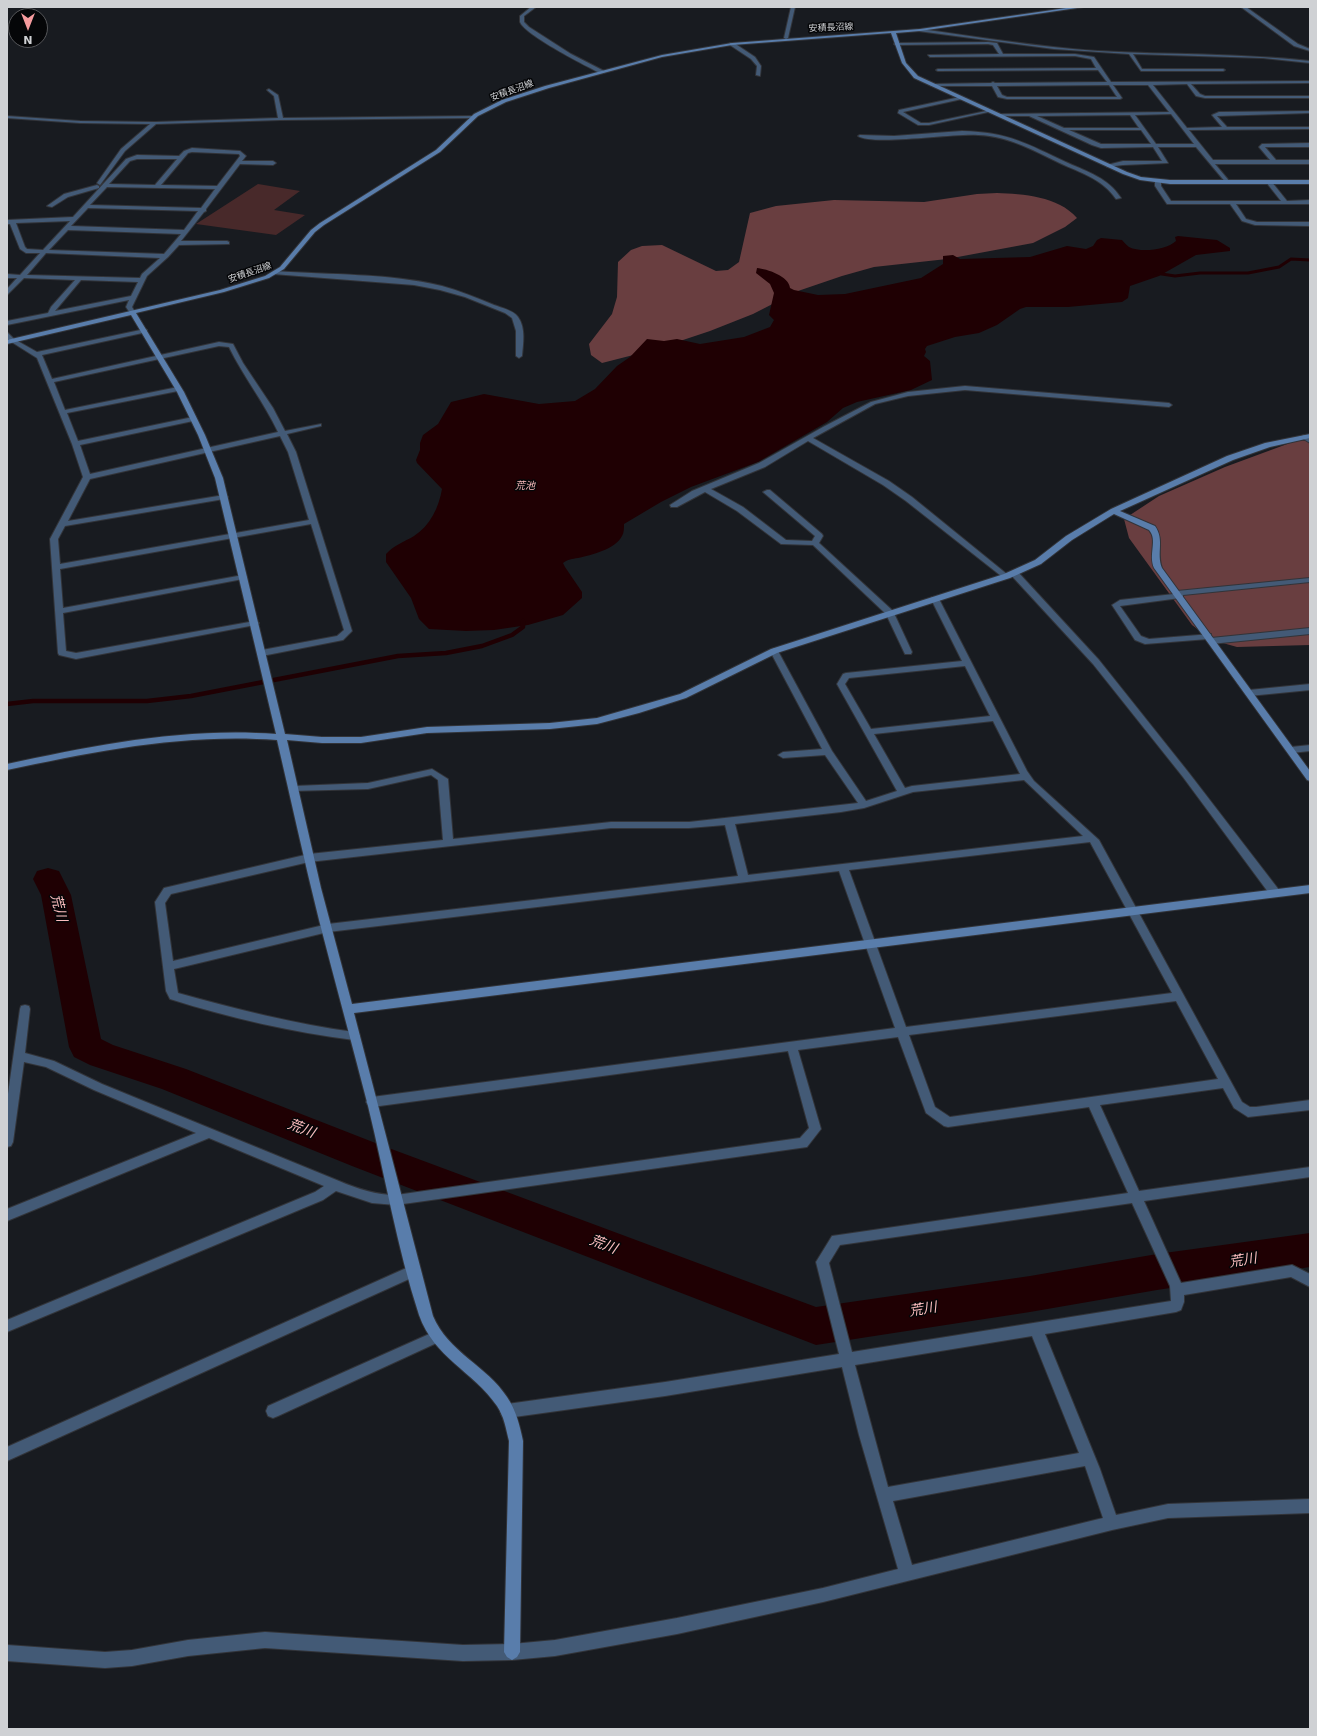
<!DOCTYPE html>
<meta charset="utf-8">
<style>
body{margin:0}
#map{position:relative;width:1317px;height:1736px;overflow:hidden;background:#181b20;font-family:"DejaVu Sans",sans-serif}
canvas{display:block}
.frame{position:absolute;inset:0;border:8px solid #cfd1d4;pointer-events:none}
.north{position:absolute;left:8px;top:8px;width:40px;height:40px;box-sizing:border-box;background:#050608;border:1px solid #56575a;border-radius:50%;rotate:180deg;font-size:11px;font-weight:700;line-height:16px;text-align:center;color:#cfd1d4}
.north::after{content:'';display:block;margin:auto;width:14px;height:18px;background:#f59b9e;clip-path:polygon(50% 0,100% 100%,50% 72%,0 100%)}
</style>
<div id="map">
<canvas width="1317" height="1736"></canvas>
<div class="frame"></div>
<div class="north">N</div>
</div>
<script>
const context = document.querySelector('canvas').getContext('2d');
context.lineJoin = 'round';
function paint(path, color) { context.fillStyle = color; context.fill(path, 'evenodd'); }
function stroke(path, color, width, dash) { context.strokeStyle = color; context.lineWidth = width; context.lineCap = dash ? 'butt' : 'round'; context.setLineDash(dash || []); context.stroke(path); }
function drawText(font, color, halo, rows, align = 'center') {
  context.font = font + ' "DejaVu Sans","Noto Sans JP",sans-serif'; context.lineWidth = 3; context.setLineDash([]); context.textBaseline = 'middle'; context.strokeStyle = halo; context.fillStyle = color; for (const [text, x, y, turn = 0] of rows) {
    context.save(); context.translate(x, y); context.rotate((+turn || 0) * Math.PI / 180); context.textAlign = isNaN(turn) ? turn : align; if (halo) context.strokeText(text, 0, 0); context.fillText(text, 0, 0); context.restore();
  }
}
paint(new Path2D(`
 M258,184L300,191L274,210L305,215L276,235L196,224Z`), '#48292a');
paint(new Path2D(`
 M997,193C1023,194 1058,196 1077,218L1065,227L1033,243L947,259L874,267L842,276L798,291L753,314L710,331L653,350L602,363L591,355L589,344L612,314L617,297L618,262L631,250L642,246L662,245L716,271L728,270L739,262L750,213L776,206L834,200L924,202L977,194Z
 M1298,440L1310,441V645L1237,647L1212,640L1192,625L1129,538L1124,519L1159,496L1225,467Z`), '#693e40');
paint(new Path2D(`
 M1178,236L1217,240L1230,248V251L1196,255L1159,276L1130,286L1128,298L1122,302L1068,307H1026L1020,309L997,325L979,333L955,337L927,346L925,349L926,352L924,356L930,361L932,380L911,390L857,402L843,408L827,422L758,462L691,487L661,502L624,524C624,528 624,533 622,536C616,549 591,555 578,558C572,559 568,559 563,563L565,567L582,592V598L563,615L528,625L494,630L466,631L429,629L419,619L411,598L386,562V554C394,545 404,542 414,536C430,526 439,507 442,489L417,463L416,460L420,450V443L423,435L438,424L451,402L484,394L539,404L575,401L595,389L617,366L630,357L647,339L664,341L677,339L700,344L744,337L770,327L774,320L769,315L774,293L770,284L756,273L757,268C767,269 789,276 790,288L794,290L818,295L845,294L921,278L943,264V256L953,255L960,259L1030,257L1067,246L1086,249L1093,246L1097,240L1101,238L1122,240C1124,242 1126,245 1129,247C1141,253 1166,250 1176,241L1175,237Z`), '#1f0003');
stroke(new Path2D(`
 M1155,273L1175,276L1200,273H1248L1279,267L1291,259L1310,260`), '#1f0003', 3);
stroke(new Path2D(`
 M7,704L33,701H147L191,696L398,656L446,653L482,646L512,635L523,627V621`), '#1f0003', 4.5);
paint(new Path2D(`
 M48,868L59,871L71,895L101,1039L113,1045L186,1069L378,1144L816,1307L1030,1276L1157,1254L1310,1233V1267L1157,1290L1030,1312L816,1345L352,1166L162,1089L90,1065L74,1057L69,1047L41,895L33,879L37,871Z`), '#1f0003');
const street = new Path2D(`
 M531,7H536L524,16V22L529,27L571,54L604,71V73H600C586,66 525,35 520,22C520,22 520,17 520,16Z
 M791,7H795L788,38L786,39L784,38Z
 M1241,7H1246L1298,44L1310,49V51L1294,46Z
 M920,29C979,37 1038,47 1098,51C1169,55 1239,53 1310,61V63L1263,58L1133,54L1142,69H1223L1225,70L1223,71H1141L1129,54L1054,49L918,31Z
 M988,42L997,43L1003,54H1075L1094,57L1111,82L1310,81V83L1191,84L1200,94L1205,96H1310V98H1205L1196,96L1187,84L1153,85L1187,128L1222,127L1212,115L1219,112L1310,111V113L1217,116L1227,127H1310V129L1189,130L1213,160H1270L1259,147L1262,144L1310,143V147H1265L1276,160H1310V164H1215L1230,182L1227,184L1196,147H1158L1168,163L1123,165L1107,167V165L1123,161H1162L1153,147L1101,148L1092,145L1029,116H998L996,115L998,114L1169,112L1148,85H1113L1122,98L1120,99H1007L998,97L992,86H932L930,85L932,84L991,83L993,82L995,83L1107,82L1098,70L938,71L936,70L938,69L1096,68L1091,59L1075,56L930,57L928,55L999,54L993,45L988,44L896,45L894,44L896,43ZM1109,85L1117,97H1007L1002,95L997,86ZM1171,114L1194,144H1156L1135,115ZM1130,115L1139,128H1064L1037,116ZM1069,130H1141L1151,144H1101Z
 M730,43H734L755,57L761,66L760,76L756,75L757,66L751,59L730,45Z
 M269,89L278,95L283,118L473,116L475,117L473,118L281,120L156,124L125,151L100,185L97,183L121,149L150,124L80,123L7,118V116L80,121L155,122L278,118L274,96L267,90Z
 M960,97L962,99L903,112L921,123H929L991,110L993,111L929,125H918L898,113L899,110Z
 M962,131C1009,132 1027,144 1068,163C1088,172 1108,178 1121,198L1116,199C1103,180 1084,174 1064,165C1036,152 1010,136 978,135C954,133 873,146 858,136L860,135L894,136Z
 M192,148L240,151L246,156L242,161H273L276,163L273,165L240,164L206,209V211L204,212L181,241H227L229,242V244L179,245L168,257L147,276L132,307L135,312L134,313H130L126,307L129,300L7,325V321L48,313L51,307L75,280L24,278L7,295V289L17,278H7V274L20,275L40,253H26L20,249L10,224H7V220L73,217L126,159L137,155L179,156L184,151ZM192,152L239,154L240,156L217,186L161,185L188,153ZM137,159H177L155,185L109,184L130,161ZM107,187L215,189L201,208L90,205ZM88,208L198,211L184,230L71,226ZM70,221L43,250L27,249L25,247L16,223ZM68,230L181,234L164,254L49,250ZM46,253L160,258L142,274L140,278L27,275ZM81,280L138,282L131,296L55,311Z
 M1158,179L1161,181V186L1171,201H1281L1266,182L1271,181L1287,201L1310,200V204H1236L1246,219L1257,222H1310V226L1255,225L1242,221L1230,204H1167L1155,186V181Z
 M97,185L99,186V188L68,197L52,207L47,206L64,194Z
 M275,271C330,275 388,273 442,286C460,291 477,298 494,305C502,308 513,310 518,317C526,328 523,344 522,356L519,358L516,356V331L512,318L505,313L465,297L440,290L414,285L273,274L272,273Z
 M145,329L147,330V332L42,355L52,379L219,342L233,344L243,363L273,408L285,431L321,424V426L287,434L296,452L352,631L343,640L262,656L258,653L262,650L337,636L344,630L311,524L60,569L63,608L243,575L247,577L243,579L63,613L66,651L76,653L255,621L259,623L255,625L76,659L59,655L58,653L50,539L83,477L72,444L37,358L10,341L7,338V332L14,339L37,352ZM219,346L229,347C243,376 264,402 278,432L90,474L80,445L193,421L196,419L193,417L78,441L67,413L178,391L181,389L178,387L65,410L54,382ZM280,436L288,452L309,520L60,564L58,539L65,526L224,499L228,497L224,495L68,521L90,479Z
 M965,386L1169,403L1172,405L1169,407L965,390L908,396L875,404L813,438L889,481L912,497L1008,575L1009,577L1005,579L906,501L883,485L808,441L765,467L711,489L743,507L786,540L812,541L815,536L763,492L767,490H770L822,534L823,536L819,543L893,611L912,652L911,654H905L904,652L886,614L813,545L781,544L737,511L705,492L677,507H671L670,505L692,491L759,463L823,427L871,402L908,392Z
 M1304,435L1310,438V443L1302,438V436Z
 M1011,571H1017L1099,660L1189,773L1279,890L1280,893L1279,896H1271L1183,777L1093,664L1011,575Z
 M1310,578V582L1183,595V598H1180L1120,606L1141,636L1149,639L1211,634V638L1208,639L1145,644L1135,640L1112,605L1120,600L1174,594V591H1177Z
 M932,597H938L939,599L1027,771L1034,781L1099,840L1242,1102L1250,1107H1256L1310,1100V1110L1248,1117L1234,1108L1223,1088L1100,1105L1139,1191L1310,1167V1177L1144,1201L1181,1283L1292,1265L1310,1274V1287L1291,1277L1184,1295V1302L1181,1310L1176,1312L1045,1334L1100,1469L1116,1515L1168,1504L1310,1499V1513L1168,1518L1112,1530L823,1602L677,1634L555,1656L512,1660L463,1661L265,1648L188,1656L132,1666L105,1668L7,1661V1645L105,1652L132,1650L188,1640L265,1632L463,1645L512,1644L555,1640L677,1618L823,1588L898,1569L859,1435L842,1367L665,1396L507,1418L502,1416L500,1411L502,1406L507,1404L665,1382L839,1354L816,1262L832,1236L1128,1193L1089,1107L948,1127L944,1126L926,1113L898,1037L798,1050L821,1129L807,1147L396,1205L372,1203L336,1191L323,1200L7,1332V1320L315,1192L324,1186L209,1138L7,1221V1209L196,1133L94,1090L46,1067L24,1062L13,1142L11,1146L7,1147V1101L20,1009L21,1006L25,1005L29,1006L30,1009L25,1053L54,1061L102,1084L339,1181C358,1189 376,1195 396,1195L800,1138L809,1128L788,1051L372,1107L368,1105L366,1102L368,1099L372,1097L895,1028L839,871L328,932L174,969L178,993C236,1009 294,1024 354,1032L358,1033L360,1036L358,1039L354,1040C292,1032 230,1018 170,999L166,991L155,902L164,888L309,854L443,840L438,780L431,775L368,789L291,791L289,789L291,787L294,786L368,783L432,769L448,779L453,839L611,822H689L858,803L825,755L783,758L778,755L783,752L822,749L770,651L774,648L778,651L832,751L866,801L897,791L837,684L843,674L846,673L962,661L931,599ZM965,666L990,716L871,729L845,684L849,678ZM993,721L1020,774L912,786L905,788L874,734ZM1024,780L1083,836L748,875L735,824L841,812L864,808L913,792ZM725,825L738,876L328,924L173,961L165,903L171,894L309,862L611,828H689ZM1090,842L1172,993L906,1027L849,870ZM1176,1001L1218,1079L950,1117L935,1107L909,1035ZM1132,1203L1170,1286L1171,1301L852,1352L829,1263L840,1245ZM1032,1336L1079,1453L888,1487L855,1365ZM1085,1466L1103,1518L912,1565L893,1501Z
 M1310,628V634L1211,644L1207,641L1211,638Z
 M1310,684V690L1249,696L1245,693L1249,690Z
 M1310,745V751L1291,753L1286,750L1291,747Z
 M413,1265L418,1267L419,1271L418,1275L7,1461V1447Z
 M436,1331L441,1333L443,1337L441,1341L278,1416L273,1418L268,1416L266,1411L268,1406Z`);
const secondary = new Path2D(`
 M1073,7H1084L920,31L896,33L906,63L918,76L1127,172L1141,177L1170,180H1310V184H1170L1140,180L1123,174L914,78L902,63L891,33L732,45L662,57L549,88L506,102L478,116L440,152L324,225L315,232L284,269L269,278L224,292L136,313L184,392L205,435L223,478L285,734L322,737H361L427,727L550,723L597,718L680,694L771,649L1004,574L1035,560L1066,536L1111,509L1227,456L1265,443L1310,434V438L1270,447L1233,460L1120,511L1155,526C1165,540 1156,553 1162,568L1310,771V781L1307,780L1154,568C1148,554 1158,540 1149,530L1114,514L1072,540L1041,564L1010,578L777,653L686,698L639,713L597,724L550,729L427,733L361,743H322L287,740L321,888L352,1004L1310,885V893L354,1013L433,1316C448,1352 487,1366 507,1397C516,1410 520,1426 523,1441L520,1652L517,1657L512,1660L507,1657L504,1652L509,1441C506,1429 504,1416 497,1406C473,1371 434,1358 419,1315C397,1248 385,1175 368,1106C352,1044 335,982 319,920C304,860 291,800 277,740C186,733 96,751 7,770V764C95,745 186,727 276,734L215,478L198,435L177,392L131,315L7,344V340L220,290L265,276L280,267L311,230L320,223L436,150L474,114L502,100L545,86L662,55L732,43L920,29Z`);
stroke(street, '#323439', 2);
stroke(secondary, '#323439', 2);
paint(street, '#435a76');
paint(secondary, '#597dab');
drawText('9px', '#cfd1d4', '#050608', [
 ["安積長沼線",831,28,-3],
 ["安積長沼線",512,91,-20],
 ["安積長沼線",250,273,-19]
]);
drawText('italic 10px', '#fdbebf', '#050608', [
 ["荒池",525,486]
]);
drawText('italic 14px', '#fdbebf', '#050608', [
 ["荒川",58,908,76],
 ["荒川",301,1129,21],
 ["荒川",603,1245,21],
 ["荒川",1243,1261,-9],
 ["荒川",923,1310,-9]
]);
</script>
